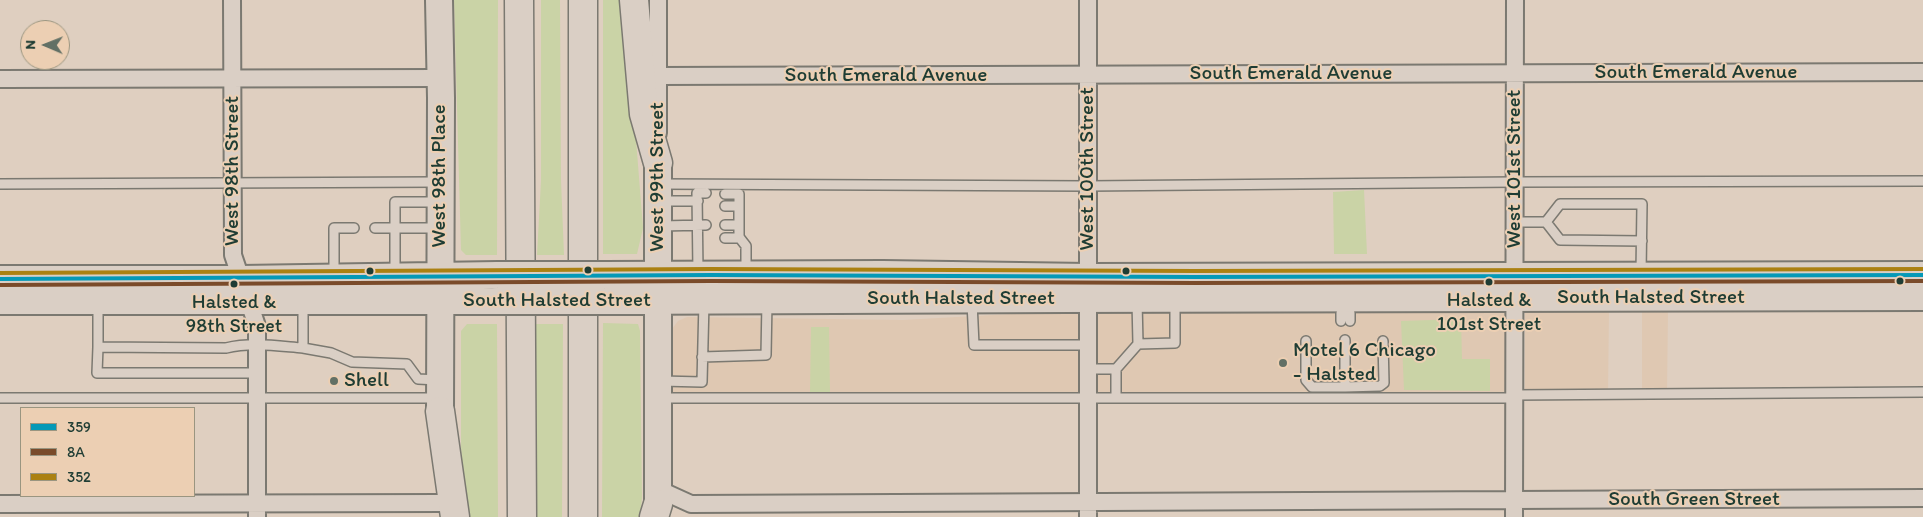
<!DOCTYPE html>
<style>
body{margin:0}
#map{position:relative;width:1923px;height:517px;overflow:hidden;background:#dfcfc0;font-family:Itim,sans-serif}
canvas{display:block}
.legend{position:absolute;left:20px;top:407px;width:175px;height:90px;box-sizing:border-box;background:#eccfb3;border:1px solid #9a9580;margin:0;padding:6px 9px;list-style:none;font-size:15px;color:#1f3d34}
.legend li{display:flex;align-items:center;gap:10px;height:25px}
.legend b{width:25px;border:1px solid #9a9580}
.north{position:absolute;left:20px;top:20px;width:50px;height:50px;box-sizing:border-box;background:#eccfb3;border:1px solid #9a9580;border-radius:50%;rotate:271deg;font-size:14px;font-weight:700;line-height:20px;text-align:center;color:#1f3d34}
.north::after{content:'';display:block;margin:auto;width:18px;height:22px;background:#627065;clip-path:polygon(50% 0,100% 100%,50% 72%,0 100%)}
</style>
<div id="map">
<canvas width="1923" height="517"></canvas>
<ul class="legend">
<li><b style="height:6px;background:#0599b7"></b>359</li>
<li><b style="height:6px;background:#7a4b2a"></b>8A</li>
<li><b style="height:6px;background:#ab8112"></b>352</li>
</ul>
<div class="north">N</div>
</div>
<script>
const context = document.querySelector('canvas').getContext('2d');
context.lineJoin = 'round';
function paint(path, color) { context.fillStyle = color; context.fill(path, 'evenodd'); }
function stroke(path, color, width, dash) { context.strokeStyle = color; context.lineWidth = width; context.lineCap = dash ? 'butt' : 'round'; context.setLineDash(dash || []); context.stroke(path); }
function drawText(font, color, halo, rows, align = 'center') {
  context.font = font + ' Itim,sans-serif'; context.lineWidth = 4; context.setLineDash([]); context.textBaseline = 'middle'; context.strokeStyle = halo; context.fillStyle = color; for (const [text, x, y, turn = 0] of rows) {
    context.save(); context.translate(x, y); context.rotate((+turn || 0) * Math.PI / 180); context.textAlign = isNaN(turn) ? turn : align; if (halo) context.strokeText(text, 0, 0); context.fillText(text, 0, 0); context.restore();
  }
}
paint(new Path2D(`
 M1082,310L1081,397L669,398V339L672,329L678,321L687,317L903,320Z
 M1097,310L1507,311V398L1097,397Z
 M1609,310L1608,393L1525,395V311Z
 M1642,311H1668L1667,393H1642Z`), '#dfc8b2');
paint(new Path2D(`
 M454,0H498L497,255H466L461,250Z
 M541,0H560L561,180L564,255H537L541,181Z
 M603,0H625L643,228L637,254H603Z
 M1364,190L1367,254H1334L1333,192Z
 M1461,319L1462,359H1490V391L1404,390L1401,321Z
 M603,323L638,324L640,331L642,498L640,517H602Z
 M467,324H497L498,517H466L461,448V331Z
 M536,324H563L562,517H535Z
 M811,327H829L830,392H810Z`), '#cad3a6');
const lane = new Path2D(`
 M0,184L438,182
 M660,184L1088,186L1515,182L1923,181
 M725,194H739V237L746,246V272
 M661,201H698
 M725,206H739
 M1515,222H1546
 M1546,222L1560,204H1642L1641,273
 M1546,222L1560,240L1642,241
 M725,225H739
 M661,226L706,225
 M375,228H440
 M725,238H740
 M698,272L697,193H706
 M395,274V202H437
 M334,275V228H354
 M972,302L974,345H1088
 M98,303V347
 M1341,321V313L1346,308L1350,313V321
 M1306,341V380L1312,387H1345V340
 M1138,344L1175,343V301
 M303,348L331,353L352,362L407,364L418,379L438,380
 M702,357L766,355L767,302
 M1088,369H1116L1138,344L1137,301
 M257,373H97L98,347L226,348C251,342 277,346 303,348V304
 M661,381L702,382L704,302
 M1345,387L1380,386L1384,383L1383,341
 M1514,395L1923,392
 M1116,397V369
 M0,398H437
 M661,398H1514`);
const street = new Path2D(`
 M232,0L233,255L257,326V517
 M658,76L1923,72
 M0,79L440,78
 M658,133V0
 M658,489L691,504L1923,498
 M0,504L443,503
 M1088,517V0
 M1514,517L1515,0`);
const primary = new Path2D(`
 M439,0L441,98L440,411
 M658,163V504
 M605,275L883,274L1088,277L1923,275
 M0,279H241L498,275
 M0,301H497
 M604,301L1067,299L1923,297`);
const highway = new Path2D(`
 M519,0L522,517
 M583,0V517
 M634,0L644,114L658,163
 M440,411L455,517
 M654,517L658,504`);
stroke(lane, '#7b7971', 12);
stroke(street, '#7b7971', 20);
stroke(primary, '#7b7971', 30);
stroke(highway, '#7b7971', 31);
stroke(lane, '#dacfc5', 9);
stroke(street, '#dacfc5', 16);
stroke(primary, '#dacfc5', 26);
stroke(highway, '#dacfc5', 28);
const primaryBridge = new Path2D(`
 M498,275H605
 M497,301H604`);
stroke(primaryBridge, '#7b7971', 30, []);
stroke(primaryBridge, '#dacfc5', 26);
stroke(new Path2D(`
 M0,279L711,275L1196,277L1923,275`), '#0599b7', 4);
stroke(new Path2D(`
 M0,285L711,281L1196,283L1923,281`), '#7a4b2a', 4);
stroke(new Path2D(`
 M0,273L711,269L1196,271L1923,269`), '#ab8112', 4);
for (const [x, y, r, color] of [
 [588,270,4.5,"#1f3d34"],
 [370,271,4.5,"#1f3d34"],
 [1126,271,4.5,"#1f3d34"],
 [1900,281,4.5,"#1f3d34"],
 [1489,282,4.5,"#1f3d34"],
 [234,284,4.5,"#1f3d34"],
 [1283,363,5,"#627065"],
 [334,381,5,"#627065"]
]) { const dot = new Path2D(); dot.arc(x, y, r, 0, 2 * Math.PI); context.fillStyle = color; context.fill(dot); stroke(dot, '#eccfb3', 2); }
drawText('20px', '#1f3d34', '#eccfb3', [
 ["Halsted &",1489,301],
 ["101st Street",1489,325],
 ["Halsted &",234,303],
 ["98th Street",234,327]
]);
drawText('21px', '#1f3d34', '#eccfb3', [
 ["South Emerald Avenue",1696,73],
 ["South Emerald Avenue",1291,74],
 ["South Emerald Avenue",886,76],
 ["West 100th Street",1088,169,-90],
 ["West 101st Street",1515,169,-90],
 ["West 98th Street",233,171,-90],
 ["West 98th Place",440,176,-90],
 ["West 99th Street",658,177,-90],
 ["South Halsted Street",1651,298],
 ["South Halsted Street",961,299],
 ["South Halsted Street",557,301],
 ["South Green Street",1694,500]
]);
drawText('21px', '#1f3d34', '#eccfb3', [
 ["Motel 6 Chicago",1293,351],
 ["- Halsted",1293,375],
 ["Shell",344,381]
], 'left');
</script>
